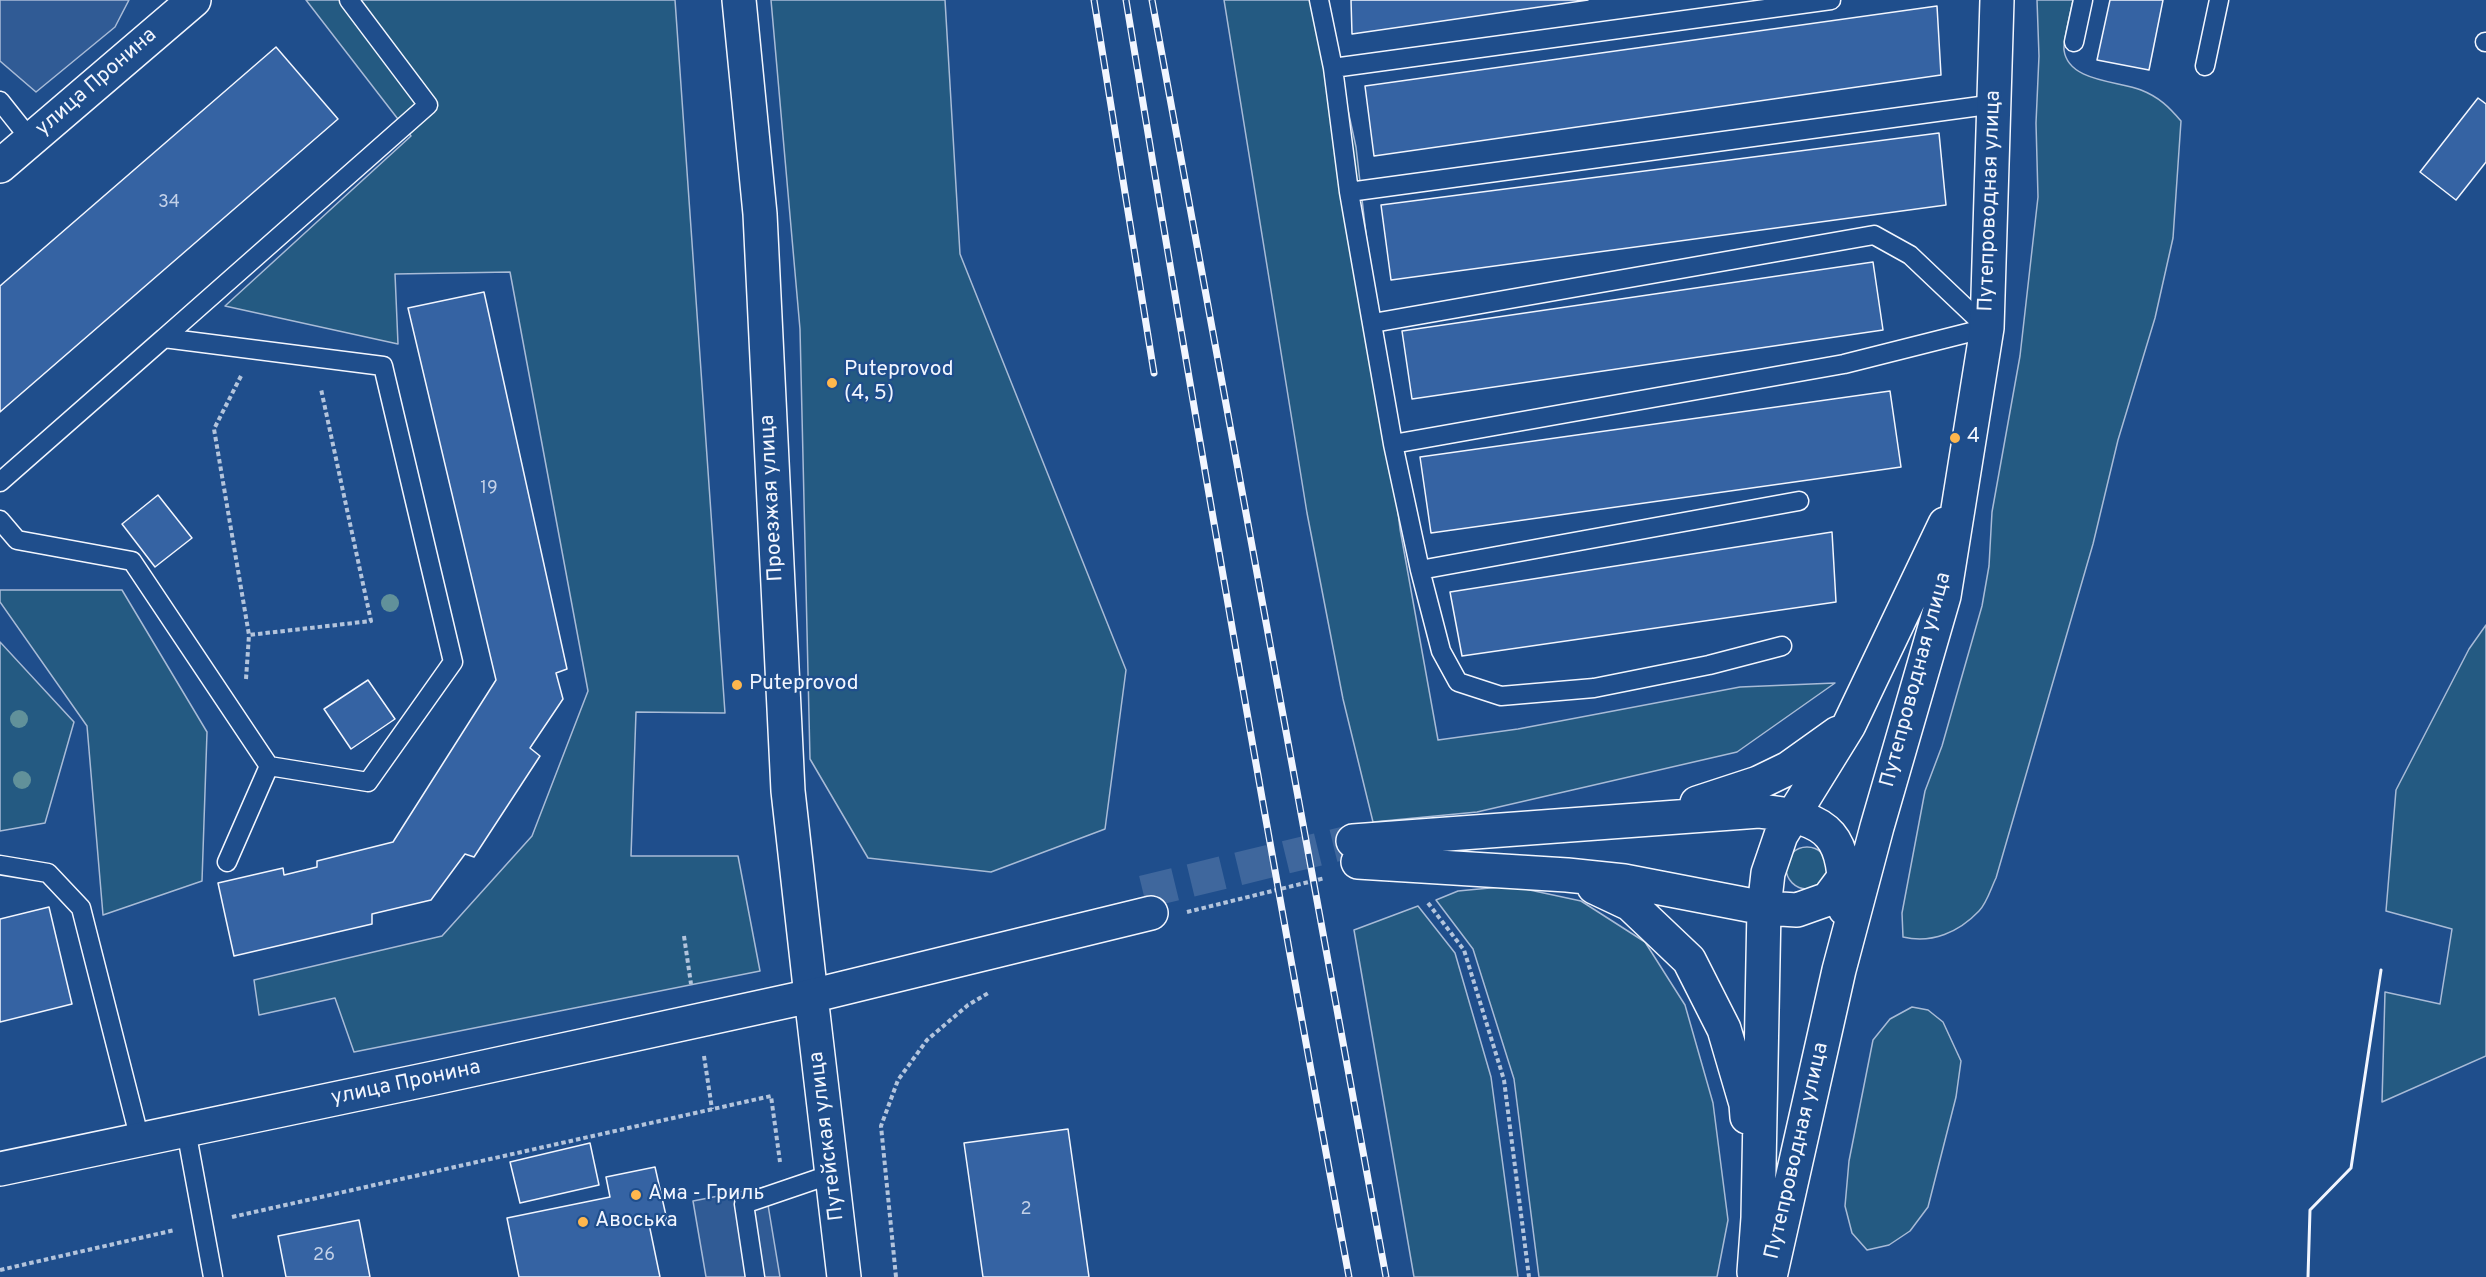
<!DOCTYPE html>
<meta charset="utf-8">
<style>
body{margin:0}
canvas{display:block;background:#1f4e8c}
</style>
<canvas width="2486" height="1277"></canvas>
<script>
const context = document.querySelector('canvas').getContext('2d');
context.lineJoin = 'round';
function paint(path, color) { context.fillStyle = color; context.fill(path, 'evenodd'); }
function stroke(path, color, width, dash) { context.strokeStyle = color; context.lineWidth = width; context.lineCap = dash ? 'butt' : 'round'; context.setLineDash(dash || []); context.stroke(path); }
function drawText(font, color, halo, rows, align = 'center') {
  context.font = font + ' Overpass,sans-serif'; context.lineWidth = 4.5; context.setLineDash([]); context.textBaseline = 'middle'; context.strokeStyle = halo; context.fillStyle = color; for (const [text, x, y, turn = 0] of rows) {
    context.save(); context.translate(x, y); context.rotate((+turn || 0) * Math.PI / 180); context.textAlign = isNaN(turn) ? turn : align; if (halo) context.strokeText(text, 0, 0); context.fillText(text, 0, 0); context.restore();
  }
}
const green = new Path2D(`
 M306,0H675L725,713L636,712L631,856H738L760,971L354,1052L335,998L259,1015L254,980L442,936L532,836L588,691L510,272L395,274L398,344L225,306L411,136Z
 M771,0H945L960,254L1126,670L1105,829L991,872L868,858L810,759L800,329Z
 M1224,0H1324L1356,147L1400,529L1438,740L1518,729L1740,687L1835,683L1737,752L1477,812L1373,822L1343,699L1307,513Z
 M2037,0H2073C2071,11 2063,41 2064,50C2068,82 2119,81 2141,90C2159,97 2169,107 2181,121L2173,238L2155,318L2118,440L2093,544L1996,878C1991,888 1987,903 1979,911C1959,932 1932,944 1903,937L1902,913L1925,791L1942,746L1982,606L1989,566L1992,512L2020,356L2038,197L2036,123L2039,56Z
 M0,590H122L207,732L202,881L103,915L87,726L0,602Z
 M2486,625V1056L2382,1102L2385,992L2440,1004L2452,929L2386,911L2396,790L2469,649Z
 M0,642L74,722L45,823L0,831Z
 M1786 868a21 21 0 1 1 42 0a21 21 0 1 1-42 0Z
 M1511,886L1581,901L1645,942L1685,1005L1713,1103L1728,1220L1717,1277H1539L1514,1079L1473,949L1436,900L1458,891Z
 M1418,906L1455,953L1491,1077L1518,1277H1414L1354,930Z
 M1912,1007L1928,1010L1943,1022L1961,1061L1956,1097L1928,1207L1910,1231L1889,1245L1867,1250L1852,1233L1845,1206L1849,1161L1873,1040L1890,1019Z`);
paint(green, '#245a82');
stroke(green, '#a8bbd7', 1.5);
const parking = new Path2D(`
 M0,0H129L115,27L36,92L0,61Z
 M765,1187L780,1277H706L693,1201Z`);
paint(parking, '#305b95');
stroke(parking, '#a8bbd7', 1.5);
const building = new Path2D(`
 M1351,0H1588L1352,34Z
 M2110,0H2163L2149,70L2097,60Z
 M1937,6L1941,75L1374,156L1365,86Z
 M276,47L338,119L0,412V286Z
 M2478,98L2486,104V162L2456,200L2420,172Z
 M1939,133L1946,205L1391,280L1381,205Z
 M1873,262L1883,330L1412,399L1402,331Z
 M484,292L567,669L556,673L563,699L530,748L540,756L474,857L465,854L431,900L372,914V924L234,956L218,883L283,868L284,875L317,867V861L393,842L496,680L408,308Z
 M1890,391L1901,467L1431,533L1420,457Z
 M158,495L192,538L155,567L122,524Z
 M1832,532L1836,602L1462,656L1450,592Z
 M368,680L395,719L351,749L324,709Z
 M49,907L72,1004L0,1022V919Z
 M1068,1129L1089,1277H983L964,1143Z
 M590,1143L599,1185L520,1203L510,1162Z
 M655,1167L667,1220L649,1224L660,1277H519L507,1218L610,1197L606,1177Z
 M359,1220L370,1277H286L278,1236Z`);
paint(building, '#3563a3');
stroke(building, '#f2f6ff', 1.5);
stroke(new Path2D(`
 M1143,892L1353,841`), '#3f679d', 33, [33, 16]);
const service = new Path2D(`
 M1319,0L1333,68L1349,192L1393,444L1420,570L1441,651L1458,682L1501,696L1594,688L1709,665L1782,646
 M2074,42L2083,0
 M2485,42H2486
 M2205,66L2219,0
 M1333,68L1831,0
 M0,101L31,140
 M1349,192L1995,104
 M1373,323L1874,235L1910,255L1987,328L1844,364L1393,444
 M164,338L428,105L349,0
 M0,482L164,338L383,366L453,662L368,782L269,766L132,561L17,540L0,520
 M1420,570L1799,501
 M227,862L269,766
 M0,865L48,873L81,908L140,1140
 M186,1130L213,1277
 M755,1277L744,1204L832,1174`);
const minor = new Path2D(`
 M739,0L760,214L788,791L811,996
 M0,166L194,0`);
const secondary = new Path2D(`
 M1697,803L1758,783L1789,768L1838,733
 M1353,841L1759,811C1833,818 1846,836 1845,909
 M1358,862L1567,875L1624,881L1764,908L1797,910L1828,899L1851,868
 M1594,887L1630,904L1689,960L1724,1029L1746,1104L1747,1117
 M811,996L844,1277
 M0,1169L434,1078L811,996L1151,913
 M1754,1272L1758,1218L1764,908L1768,873L1781,835L1849,725L1945,524
 M1770,1277L1839,970L1877,827L1944,596L1987,328L1997,0`);
stroke(service, '#f2f6ff', 21);
stroke(minor, '#f2f6ff', 36);
stroke(secondary, '#f2f6ff', 36);
stroke(new Path2D(`
 M241,376L214,429L249,635L371,621L321,389
 M246,679L249,635
 M1428,903L1464,950L1504,1080L1529,1277
 M1187,912L1325,878
 M684,936L691,984
 M704,1056L712,1109
 M232,1217L771,1096L780,1162
 M0,1270L175,1230
 M896,1277L881,1126L898,1080L927,1040L968,1005L990,992`), '#b3c4dc', 4, [4.5, 3]);
stroke(service, '#1f4e8c', 18);
stroke(minor, '#1f4e8c', 33);
stroke(secondary, '#1f4e8c', 33);
const rail = new Path2D(`
 M1094,0L1154,373
 M1126,0C1196,427 1270,852 1349,1277
 M1152,0L1386,1277`);
stroke(rail, '#f2f6ff', 7);
stroke(rail, '#1f4e8c', 4.5, [14]);
stroke(new Path2D(`
 M2308,1277L2310,1210L2351,1168L2381,970`), '#f2f6ff', 3);
context.fillStyle = '#61919a';
for (const [x, y] of [
 [390,603],
 [19,719],
 [22,780]
]) { context.beginPath(); context.arc(x, y, 9, 0, 2 * Math.PI); context.fill(); }
for (const [x, y, r, color] of [
 [832,383,6,"#ffb74d"],
 [1955,438,6,"#ffb74d"],
 [737,685,6,"#ffb74d"],
 [636,1195,6,"#ffb74d"],
 [583,1222,6,"#ffb74d"]
]) { const dot = new Path2D(); dot.arc(x, y, r, 0, 2 * Math.PI); context.fillStyle = color; context.fill(dot); stroke(dot, '#1f4e8c', 2); }
drawText('18px', '#c3d1e8', null, [
 ["34",169,203],
 ["19",489,489],
 ["2",1026,1210],
 ["26",324,1256]
]);
drawText('21px', '#f2f6ff', '#1f4e8c', [
 ["улица Пронина",97,83,-41],
 ["Путепроводная улица",1991,201,-88],
 ["Проезжая улица",773,498,-93],
 ["Путепроводная улица",1917,680,-75],
 ["улица Пронина",406,1084,-12],
 ["Путейская улица",828,1136,-97],
 ["Путепроводная улица",1798,1151,-77]
]);
drawText('21px', '#f2f6ff', '#1f4e8c', [
 ["Puteprovod",844,371],
 ["(4, 5)",844,395],
 ["4",1967,438],
 ["Puteprovod",749,685],
 ["Ама - Гриль",648,1195],
 ["Авоська",595,1222]
], 'left');
</script>
